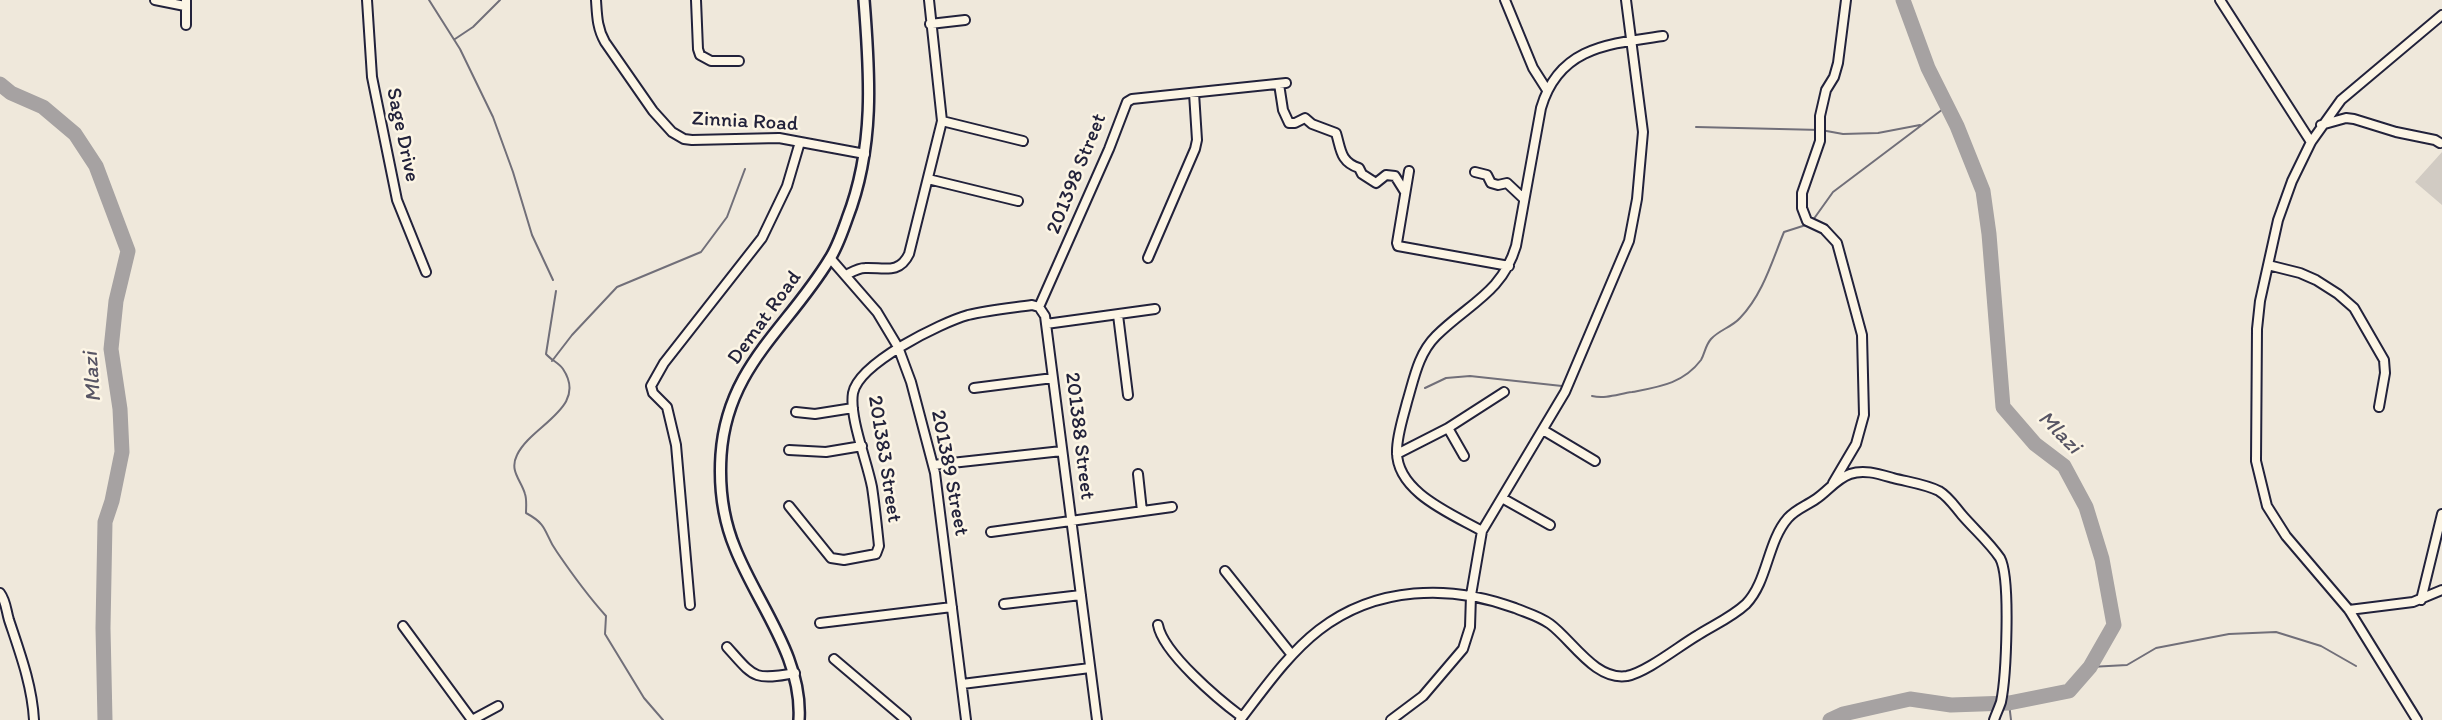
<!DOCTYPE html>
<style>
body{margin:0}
canvas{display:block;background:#efe8db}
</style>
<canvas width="2442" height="720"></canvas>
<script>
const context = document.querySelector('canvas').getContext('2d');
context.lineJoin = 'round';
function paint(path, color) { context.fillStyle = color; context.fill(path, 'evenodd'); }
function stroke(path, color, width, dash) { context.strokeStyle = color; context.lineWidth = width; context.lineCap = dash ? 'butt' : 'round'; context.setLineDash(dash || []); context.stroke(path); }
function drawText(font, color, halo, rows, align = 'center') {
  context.font = font + ' Itim,sans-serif'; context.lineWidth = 5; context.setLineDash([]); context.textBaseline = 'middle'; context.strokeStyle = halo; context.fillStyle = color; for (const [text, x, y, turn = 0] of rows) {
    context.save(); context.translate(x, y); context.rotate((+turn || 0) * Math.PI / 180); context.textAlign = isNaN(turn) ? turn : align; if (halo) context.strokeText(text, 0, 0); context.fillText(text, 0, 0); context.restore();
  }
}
paint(new Path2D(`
 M2442,152V205L2415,182Z`), '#d1cbc3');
stroke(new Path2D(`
 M429,0L460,49L493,117L513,172L532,235L553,280
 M455,39L473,27L500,0
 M1696,127L1821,130L1843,134L1878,133L1920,125
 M1813,220L1833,192L1947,106
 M556,291L546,354C551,360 559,363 563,369C589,408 531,425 517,455C509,471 521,480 525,494C527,500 526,507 526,513C550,526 543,533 557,552C572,574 588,596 606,616L605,634L644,698L663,720
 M552,361L572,335L617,287L701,252L727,217L745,169
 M1425,388L1446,378L1470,376L1562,386
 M1592,396C1606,399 1618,394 1632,392C1658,387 1683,384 1701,360C1705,353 1705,346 1711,339C1719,330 1732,327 1740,318C1763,294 1772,261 1784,232L1809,224
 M2090,667L2127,665L2156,648L2229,634L2276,632L2321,646L2356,666
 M2009,703L2011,720`), '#716f79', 2);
stroke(new Path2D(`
 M0,84L11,93L43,107L75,134L96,166L128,251L116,301L111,349L120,409L122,452L112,501L105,522L103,628L105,720
 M1830,720L1843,714L1910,699L1951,705L2009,703L2069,691L2090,667L2114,625L2102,559L2086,507L2064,466L2035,444L2003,407L1989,234L1983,191L1957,126L1928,68L1903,0`), '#a6a2a2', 15);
const minor = new Path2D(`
 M155,0L185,6
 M186,0V25
 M367,0L372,77L397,200L426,272
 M596,0C597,15 597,28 605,42L653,111L672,132L684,139L692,140L779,138L865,154
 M696,0L698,49L700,55L711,61H739
 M1505,0L1533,68L1547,90
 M2220,0L2311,142
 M930,24L965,20
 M1279,84L1283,110L1289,123H1295L1305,118L1312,124L1336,133C1341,149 1340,162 1359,168L1362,174L1376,183L1386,175L1395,176L1405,192
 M942,121L1023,141
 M2321,125L2346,118L2354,119L2396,132L2435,140L2440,143
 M1409,171L1397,243L1398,246L1509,266
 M1475,172L1487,175L1491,183L1498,185L1507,183L1524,199
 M928,179L1018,201
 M830,258L877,312L898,347L911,382L935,473L966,720
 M1148,258L1195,149L1197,140L1194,93
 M2268,265L2300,273L2316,280L2338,294L2354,308L2384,360L2385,373L2379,407
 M846,275C852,272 858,268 865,268C883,267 899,275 909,254L942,121L929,0
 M1039,307L1109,149L1127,102L1132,99L1286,83
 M1118,315L1128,395
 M1046,324L1155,309
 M974,388L1053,378
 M796,412L815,414L853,408
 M1448,428L1464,456
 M1543,430L1595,461
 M789,450L826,452L862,446
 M1397,454L1448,428L1504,392
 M933,465L1062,451
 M1138,474L1142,511
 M1833,483L1856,444L1864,415L1862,335L1837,243L1824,229L1807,221L1802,208V193L1820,141V116L1826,90L1834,77L1838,63L1846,0
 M1502,498L1550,525
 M789,506L831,558L844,560L876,554L879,546C877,527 875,507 872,487C867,461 849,417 853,393C859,363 940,323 968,315C989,310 1011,308 1032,305L1039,307L1045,316L1097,720
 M1482,531C1452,514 1396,492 1397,451C1397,435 1403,418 1407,402C1414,379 1418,354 1436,336C1468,304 1502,293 1516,246L1541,108C1559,47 1608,44 1663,36
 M991,532L1172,507
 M1225,571L1292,655
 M0,593C6,601 6,610 9,620C20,653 32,685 34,720
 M2421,600L2442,514
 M1004,604L1081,595
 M690,605L676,445L667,407L653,393L651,386L664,363L762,238L787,186L800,142
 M2349,610L2413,602L2442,590
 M820,623L952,607
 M1158,625C1163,653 1219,700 1242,717
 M403,626L472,720
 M727,647C754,677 753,681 795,673
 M834,659L906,720
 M962,684L1090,668
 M472,720L498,706
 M1240,720C1264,689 1288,654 1319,630C1376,586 1450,584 1515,608C1527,613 1539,616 1550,624C1572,640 1595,681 1627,676C1647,672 1679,646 1698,635C1714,625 1732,617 1746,604C1768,581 1767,542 1788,518C1796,509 1806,506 1816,499C1828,491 1836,479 1850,474C1864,469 1879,474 1893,478C1908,482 1925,484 1939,491C1949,497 1955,507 1962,515C1975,530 1989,542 2000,558C2011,578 2006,678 2001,702C1999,708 1996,714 1994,720
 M1391,720L1423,696L1463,649L1470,627L1471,595L1482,531L1565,392L1629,241L1637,199L1643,132L1626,0
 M2417,720L2349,610L2286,536L2267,506L2256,461L2257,329L2260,301L2278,220L2292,181L2311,142L2341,100L2442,15`);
const tertiary = new Path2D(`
 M799,720C803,657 757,604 735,548C723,519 719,486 721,455C727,367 787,329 829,260C837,248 842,233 847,219C875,147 870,75 864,0`);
stroke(minor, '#22223b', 12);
stroke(tertiary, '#22223b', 14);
stroke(minor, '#fcf5e5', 8);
stroke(tertiary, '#fcf5e5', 9);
drawText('21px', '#22223b', '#fcf5e5', [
 ["Zinnia Road",745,122,3],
 ["Sage Drive",402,135,78],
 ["201398 Street",1077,174,-68],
 ["Demat Road",765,318,-54],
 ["201388 Street",1079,436,83],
 ["201383 Street",884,459,81],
 ["201389 Street",949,473,79]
]);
drawText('italic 22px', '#575564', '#fcf5e5', [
 ["Mlazi",93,377,-94],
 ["Mlazi",2059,433,45]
]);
</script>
